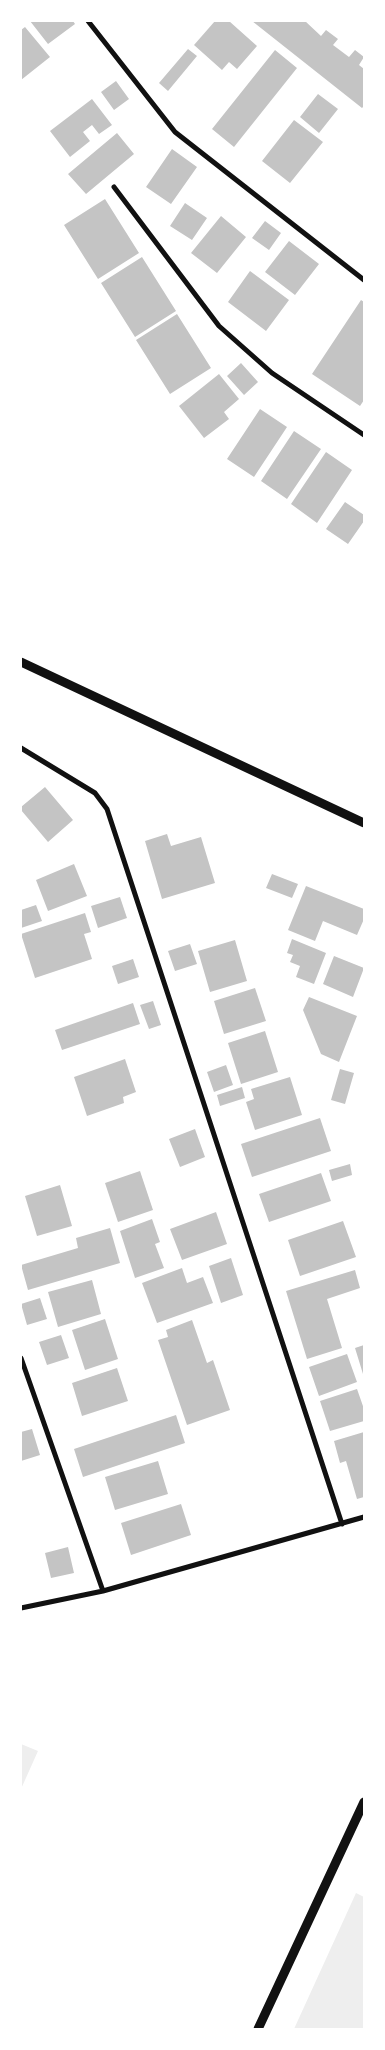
<!DOCTYPE html>
<style>
body{margin:0}
#map{position:relative;width:385px;height:2050px;overflow:hidden;background:#fff;font-family:"PT Sans",sans-serif}
canvas{display:block}
.frame{position:absolute;inset:0;border:22px solid #fff;pointer-events:none}
</style>
<div id="map">
<canvas width="385" height="2050"></canvas>
<div class="frame"></div>
</div>
<script>
const context = document.querySelector('canvas').getContext('2d');
context.lineJoin = 'round';
function paint(path, color) { context.fillStyle = color; context.fill(path, 'evenodd'); }
function stroke(path, color, width, dash) { context.strokeStyle = color; context.lineWidth = width; context.lineCap = dash ? 'butt' : 'round'; context.setLineDash(dash || []); context.stroke(path); }
paint(new Path2D(`
 M21,1744L38,1751L21,1789Z
 M356,1893L364,1897V2029H294Z`), '#eee');
paint(new Path2D(`
 M30,21H73L75,24L48,44Z
 M215,21H229L257,46L237,69L229,62L222,70L194,45Z
 M252,21H305L321,36L326,30L338,39L333,45L349,57L355,50L364,57L359,65L364,69V106L362,108Z
 M25,27L50,57L21,80V30Z
 M188,49L197,56L168,91L159,83Z
 M275,50L297,68L234,147L212,129Z
 M116,81L129,99L114,110L101,92Z
 M318,94L338,109L319,133L300,117Z
 M92,99L112,125L99,134L92,125L83,132L90,141L70,157L50,131Z
 M294,120L323,142L290,183L262,161Z
 M117,133L134,154L86,194L68,174Z
 M172,149L197,167L171,204L146,187Z
 M105,199L139,253L98,279L64,225Z
 M185,203L207,218L192,240L170,226Z
 M221,216L246,237L217,273L191,253Z
 M265,221L281,233L269,250L252,238Z
 M289,241L319,264L295,295L265,272Z
 M142,257L176,311L135,337L101,283Z
 M250,271L289,300L266,331L228,302Z
 M361,300L364,302V400L360,406L312,374Z
 M177,314L211,368L170,394L136,340Z
 M241,363L258,382L244,395L227,376Z
 M219,374L239,399L224,412L229,419L204,438L179,406Z
 M260,409L287,427L254,477L227,459Z
 M294,431L321,449L287,499L261,481Z
 M326,452L352,470L317,523L291,504Z
 M345,502L364,515V521L348,544L326,529Z
 M45,787L73,820L48,842L21,810V807Z
 M167,834L171,846L201,837L215,883L162,899L145,841Z
 M74,864L87,896L48,911L36,880Z
 M272,874L298,884L292,898L266,888Z
 M306,886L364,909V919L357,935L323,921L315,941L288,930Z
 M120,897L127,918L98,928L91,906Z
 M36,905L42,921L21,928V910Z
 M85,913L91,932L84,934L92,959L35,978L21,934Z
 M292,939L326,953L314,984L296,977L300,966L290,962L293,955L287,953Z
 M235,940L247,981L210,992L198,951Z
 M190,944L197,964L175,971L168,951Z
 M334,956L364,968L353,997L323,984Z
 M133,959L139,977L118,984L112,966Z
 M255,988L266,1021L224,1034L214,1001Z
 M309,997L357,1016L339,1062L321,1054L303,1010Z
 M153,1001L161,1025L149,1029L140,1005Z
 M133,1003L140,1024L62,1050L55,1030Z
 M265,1031L278,1072L241,1084L228,1043Z
 M125,1059L136,1092L123,1097L124,1103L87,1116L74,1077Z
 M226,1065L233,1085L214,1092L207,1072Z
 M340,1069L354,1073L345,1104L331,1100Z
 M290,1077L302,1115L255,1130L246,1102L254,1099L251,1089Z
 M242,1087L245,1098L220,1106L217,1095Z
 M320,1118L331,1151L252,1177L241,1144Z
 M195,1129L205,1157L180,1167L169,1139Z
 M350,1164L352,1175L332,1181L329,1170Z
 M140,1171L153,1210L118,1222L105,1183Z
 M321,1173L331,1201L269,1222L259,1194Z
 M60,1185L72,1226L37,1236L25,1196Z
 M216,1212L227,1244L182,1260L170,1229Z
 M152,1219L160,1242L155,1244L164,1268L135,1278L120,1231Z
 M343,1221L356,1257L300,1276L288,1240Z
 M110,1228L120,1263L28,1290L21,1265L78,1248L76,1238Z
 M231,1258L243,1295L221,1303L209,1266Z
 M182,1268L187,1283L203,1277L213,1303L157,1323L142,1283Z
 M355,1270L360,1288L327,1299L342,1348L307,1359L286,1291Z
 M92,1280L101,1314L58,1327L48,1292Z
 M40,1298L47,1319L27,1325L21,1304Z
 M105,1319L118,1359L85,1370L72,1330Z
 M192,1320L207,1363L213,1360L230,1410L187,1425L158,1340L168,1337L166,1330Z
 M61,1335L69,1358L47,1365L39,1342Z
 M364,1345V1373L363,1374L355,1348Z
 M347,1354L357,1382L319,1396L309,1367Z
 M117,1368L128,1401L82,1416L72,1383Z
 M357,1389L364,1409V1421L330,1431L320,1401Z
 M176,1415L185,1443L83,1477L74,1449Z
 M32,1429L40,1455L21,1461V1432Z
 M364,1432V1497L357,1499L346,1461L340,1463L334,1441Z
 M158,1461L168,1494L115,1510L105,1477Z
 M181,1504L191,1535L131,1555L121,1523Z
 M68,1547L74,1573L51,1578L45,1553Z`), '#c4c4c4');
stroke(new Path2D(`
 M88,21L175,132L364,280
 M114,187L219,326L272,373L364,435
 M21,748L95,793L107,809L342,1524
 M21,1358L103,1591
 M21,1608L103,1591L364,1517`), '#111', 5);
stroke(new Path2D(`
 M21,662L364,823
 M258,2029L364,1802`), '#111', 9);
</script>
